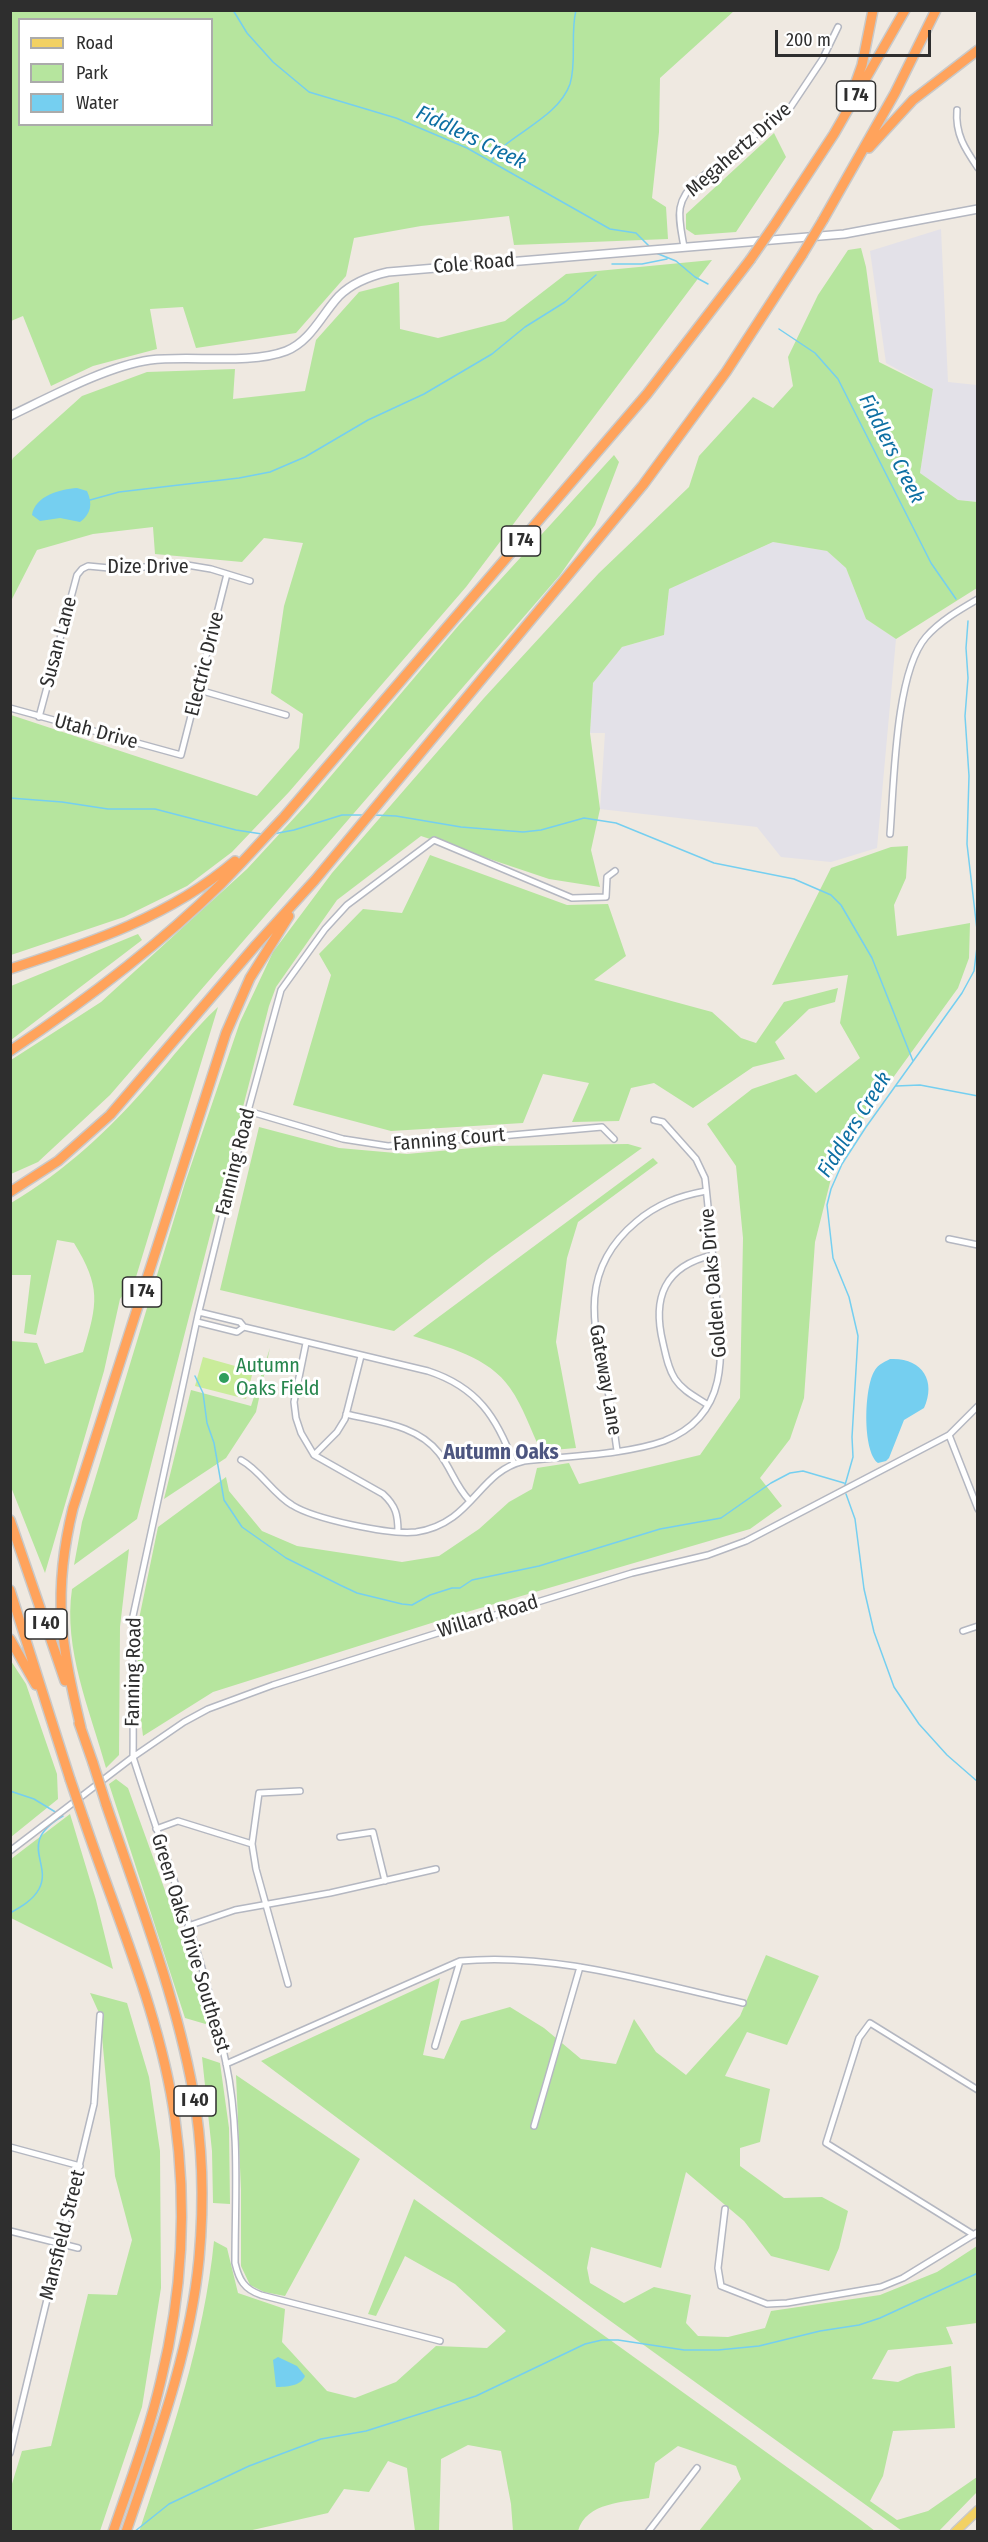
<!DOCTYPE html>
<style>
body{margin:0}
#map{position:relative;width:988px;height:2542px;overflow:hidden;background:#efe9e1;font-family:"Fira Sans Condensed",sans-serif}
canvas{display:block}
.frame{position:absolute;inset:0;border:12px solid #2e2e2e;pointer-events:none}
.legend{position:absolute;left:18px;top:18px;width:195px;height:108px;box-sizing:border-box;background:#fff;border:2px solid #ababab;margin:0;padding:8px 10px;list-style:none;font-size:18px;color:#2e2e2e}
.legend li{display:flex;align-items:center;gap:12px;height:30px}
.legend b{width:30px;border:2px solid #ababab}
.scale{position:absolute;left:775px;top:30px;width:156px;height:27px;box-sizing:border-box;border:3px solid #2e2e2e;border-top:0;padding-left:8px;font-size:18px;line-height:21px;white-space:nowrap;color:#2e2e2e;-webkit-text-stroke:4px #fff;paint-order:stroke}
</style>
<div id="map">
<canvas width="988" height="2542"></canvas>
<div class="frame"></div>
<ul class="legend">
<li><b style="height:8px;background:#f2d163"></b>Road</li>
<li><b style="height:16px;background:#b6e59e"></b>Park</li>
<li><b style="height:16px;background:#75cff0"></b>Water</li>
</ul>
<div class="scale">200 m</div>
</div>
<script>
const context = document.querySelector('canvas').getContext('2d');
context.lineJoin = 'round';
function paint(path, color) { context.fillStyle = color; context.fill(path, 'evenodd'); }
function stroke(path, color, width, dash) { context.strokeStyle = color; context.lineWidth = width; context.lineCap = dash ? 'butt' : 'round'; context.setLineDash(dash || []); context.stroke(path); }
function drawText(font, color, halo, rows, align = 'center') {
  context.font = font + ' "Fira Sans Condensed",sans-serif'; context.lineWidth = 6; context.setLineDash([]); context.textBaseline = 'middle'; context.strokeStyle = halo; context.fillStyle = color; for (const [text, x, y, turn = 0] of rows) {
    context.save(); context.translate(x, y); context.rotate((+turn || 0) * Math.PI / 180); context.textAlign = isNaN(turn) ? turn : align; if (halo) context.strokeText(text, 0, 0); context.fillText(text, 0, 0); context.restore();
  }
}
paint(new Path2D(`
 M941,229L948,382L977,385V502L958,500L920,473L933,389L886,363L870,251Z
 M773,542L827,551L846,568L866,619L896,639L877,848L831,862L781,857L757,827L600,809L605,733H590L593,683L622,647L664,635L669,589Z`), '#e3e1e8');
paint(new Path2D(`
 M11,10H734V11L660,78L659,132L652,198L666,207L668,239L514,245L509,216L421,226L354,238L346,276L296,333L196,348L183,307L150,309L157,349L93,366L51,386L23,316L11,321ZM20,20H212V124H20Z
 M774,133L786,157L736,232L695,235L686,229V214Z
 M861,248L866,267L879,362L933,389L920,473L958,500L977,502V588L896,639L866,619L846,568L827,551L773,542L669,589L664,635L622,647L593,683L590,733L600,809L591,850L600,887L549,879L421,836L337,900L276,987L269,1006L137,1519L74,1565L82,1522L185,1183L240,1022L273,952L332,873L484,698L599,573L689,487L699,456L753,397L773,408L793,386L788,357L818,295L848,250Z
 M712,260L466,587L289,792L232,852L187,886L124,917L11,955V715L257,796L299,748L303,714L271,693L284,606L303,543L264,538L242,562L155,554L153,527L93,534L37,550L11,601L10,465L13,458L82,396L147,372L235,369L233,399L305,391L316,340L359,292L399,282L400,329L438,338L505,321L566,274Z
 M614,455L619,462L595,525L560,575L110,1095L38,1162L11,1174V1060L101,1002L247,869L308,803L459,625Z
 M908,846L906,878L894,905L897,936L970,923L969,958L958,988L837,1155L815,1242L804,1398L790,1439L760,1478L782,1506L750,1529L460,1614L213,1692L143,1736L137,1688L139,1619L158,1527L226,1477L229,1491L262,1531L297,1546L402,1562L439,1556L479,1529L509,1502L532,1489L537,1468L569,1463L579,1484L700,1455L740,1398L743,1238L736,1166L707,1124L752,1089L796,1074L816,1093L860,1058L840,1023L848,975L772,985L831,868L891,847Z
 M430,855L567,905L608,904L626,956L594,980L712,1012L741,1038L756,1043L784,1002L838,988L835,1002L809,1009L775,1042L785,1059L753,1067L693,1108L654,1083L631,1088L619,1121L572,1122L589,1083L543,1074L523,1123L391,1131L293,1105L331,975L319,954L363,909L402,913Z
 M138,934L142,940L11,1040V986Z
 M218,1007L136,1277L120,1299L104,1371L45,1573L11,1487V1341L37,1343L45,1364L83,1352C98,1303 101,1287 74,1243L57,1240L36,1335L24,1333L31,1275H11V1203C64,1172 110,1129 150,1083C173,1057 193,1030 218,1007Z
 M259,1127L339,1148L407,1154L494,1146L628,1144L642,1148L492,1256L394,1331L220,1290Z
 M653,1158L658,1163L578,1222L567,1258L556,1342L576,1448L541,1451C531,1431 523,1406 510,1388C489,1357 447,1347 413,1336Z
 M270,1348L256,1412L226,1458L164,1499L191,1390L251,1406Z
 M129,1549L120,1627L119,1755L106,1768C90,1710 63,1649 72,1589Z
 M11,1661L26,1684L57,1774L58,1799L11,1837Z
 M116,1779L128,1788L180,1932L209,2025L185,2018L109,1784Z
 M70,1814L96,1900L113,1969L11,1918V1859Z
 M766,1955L819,1976L787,2045L747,2032L725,2076L770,2089L760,2142L740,2148V2166L784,2198L822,2197L848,2211L839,2248L829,2271L771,2256L744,2221L686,2172L661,2268L591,2247L587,2268L590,2283L624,2303L654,2287L691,2295L686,2323L698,2336L728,2337L765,2328L771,2311L880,2295L937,2272L977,2246V2323L946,2327L953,2344L888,2350L872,2379L898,2382L916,2374L951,2366L955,2428L893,2431L883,2476L870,2501L897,2520L928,2511L977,2477V2492L939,2531H902L584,2302L261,2061L440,1978L423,2055L444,2059L461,2021L510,2007L544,2028L581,2059L616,2064L634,2019L656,2052L686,2075L740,2016Z
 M90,1993L127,2003L149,2077L160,2151L161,2288L142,2407L100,2531L11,2532V2487L22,2451L51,2446L88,2294L117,2295L132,2240L115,2176L100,2015Z
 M202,2057L220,2063L229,2128L230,2204L213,2203L212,2151Z
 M236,2075L360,2159L285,2296L264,2292L250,2285L241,2266V2190Z
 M414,2199L862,2521L875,2531H699L741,2479L736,2466L678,2446L655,2463L649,2498C625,2502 586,2502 578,2531H513L511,2504L501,2451L468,2445L441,2459L439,2531H415L407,2468L388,2461L369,2492L344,2489L328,2513L248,2531L139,2532C171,2436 204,2341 214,2241L227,2248L238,2293L285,2309L282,2342L327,2391L355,2398L396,2382L436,2346L487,2348L506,2331L455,2284L405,2256L376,2316L368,2314Z`), '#b6e59e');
paint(new Path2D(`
 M203,1357L253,1371L246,1399L195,1386Z`), '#c9ec9a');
paint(new Path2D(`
 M77,488L87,491C93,504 91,514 80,522L60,518L40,521L32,515C35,496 60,489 77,488Z
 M890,1359C921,1357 937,1380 924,1408L904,1420L889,1458L886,1461L878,1463C862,1451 864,1386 875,1370C878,1365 884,1362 890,1359Z
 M278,2357L297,2366L305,2376C301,2386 286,2387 276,2387L273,2360Z`), '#75cff0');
stroke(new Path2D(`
 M233,10L247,33L273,62L309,92L396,118L467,148L610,229L636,233L651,248
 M491,162C501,137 557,121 570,84C577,61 570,35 576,10
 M656,253L676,261L695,277L708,284
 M612,264H642L667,259
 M779,329L815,353L838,379L931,563L956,599
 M90,500L119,492L239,478L270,472L305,457L368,420L424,394L492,354L525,327L565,302L596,275
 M968,621L966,648L968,678L965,716L969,776L967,844L978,938
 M10,798L62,802L108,809H155L236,830L262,834
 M374,815L396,816L461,827L523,832L541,830L584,818L616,823L714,863L794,879L831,895L841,905L872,958L913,1061
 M273,834L294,830L342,815H363
 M896,1086L920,1085L978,1096
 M195,1376L203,1393L207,1423L214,1443L224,1500L242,1527L286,1558L340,1585L357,1593L402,1604L412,1605L430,1595L452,1588H460L472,1580L539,1566L660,1529L721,1518L771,1483L790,1473L803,1471L844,1483
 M845,1485L853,1457L852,1437L858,1336L849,1297L833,1258L827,1205L831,1189L842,1164L866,1127L962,993L974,971L978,939
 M846,1494L855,1519L864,1589L874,1632L894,1687L919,1724L947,1755L978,1782
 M10,1791L34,1799L57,1813
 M10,1913C21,1907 33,1900 39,1889C53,1863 16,1843 63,1816
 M134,2532L169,2504L249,2466L321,2439L366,2431L476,2396L585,2344L602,2340H618L684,2350H718L759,2346L820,2331L859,2325L880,2318L978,2273`), '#75cff0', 1.5);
const minor = new Path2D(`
 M957,110C955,134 965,149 978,168
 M684,247C679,218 673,202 698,180L790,108L822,60L838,27
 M199,690L286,715
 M10,708L181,755L227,574
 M39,717L77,575L82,569L88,566L120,569L181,564L211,569L250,581
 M890,834C894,785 895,673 926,637C940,621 959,610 978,599
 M248,1111L343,1139L388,1146L602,1127L614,1139
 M949,1239L978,1245
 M199,1312L240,1322L244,1327L428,1371C477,1387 497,1417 514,1464
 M197,1322L237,1332L244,1327
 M306,1343L294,1402L296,1418L301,1433L314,1455L383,1494C396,1506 398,1515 398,1532
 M708,1405C696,1397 683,1391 675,1379C668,1368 666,1356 663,1343C652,1298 664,1266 713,1255
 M346,1414C379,1422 417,1425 439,1453C451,1468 455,1485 469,1500
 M949,1435L978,1509
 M617,1450C614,1432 613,1413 609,1396C594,1330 576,1272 636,1222C657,1204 679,1196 706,1191
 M314,1455L337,1432L345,1419L361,1356
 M241,1460C261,1471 272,1493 292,1505C314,1519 389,1535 416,1532C430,1530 442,1525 453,1517C479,1498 490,1469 524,1461C566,1456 625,1455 664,1441C736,1413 721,1343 715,1283C712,1248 709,1213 705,1178L696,1159L663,1122L654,1120
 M963,1631L978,1626
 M156,1829L178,1821L252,1844
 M340,1837L373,1832L385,1881
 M10,1851L133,1757L184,1722L208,1709L273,1685L482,1619L632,1573L708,1555L746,1541L949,1435L978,1406
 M188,1926L235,1910L330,1893L436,1869
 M288,1984L256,1869L252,1844L259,1793L300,1791
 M435,2046L460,1961
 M226,2064L460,1961C555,1952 652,1983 743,2003
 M534,2126L580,1967
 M10,2147L80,2166
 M725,2209L718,2268L721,2286L767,2304L787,2303L881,2287L903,2278L978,2232
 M10,2231L78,2248
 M974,2235L826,2143L859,2038L870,2023L978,2090
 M440,2341L261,2295C244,2289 239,2280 235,2263C235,2197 240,2128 226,2063C205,1959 165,1858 133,1757C134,1710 131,1663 133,1616L198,1315L248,1111L281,990L325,929L347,905L434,840L572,898L606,897L607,877L615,871
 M10,2453L94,2104L100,2015
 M648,2532L697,2468`);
const tertiary = new Path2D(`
 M10,416C50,397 107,366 150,360C190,355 249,365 286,351C311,341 322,314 339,296C352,283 370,276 388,272L844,234L978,209`);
const primary = new Path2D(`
 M955,2532L978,2510`);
const motorway = new Path2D(`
 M851,96L862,65L873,10
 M869,148L913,100L978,50
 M823,220L895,93L936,10
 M775,224L834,134L905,10
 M10,969C90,943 171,916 235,861
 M10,1051C85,1001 157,947 221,884C243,862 263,839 284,817L647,394L750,260
 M10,1192L58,1161L110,1115L256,945L315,880L643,485L726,372L802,255
 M10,1520L65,1681
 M10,1590L70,1779
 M10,1639L36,1685
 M79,1723L93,1763
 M81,1728C61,1644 52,1594 73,1508L226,1033L250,978L289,916
 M106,1804C138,1898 175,1993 193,2091C203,2146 204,2204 199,2259C190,2353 156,2443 126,2532
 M84,1820C117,1918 161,2017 175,2119C187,2206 182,2295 161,2380C149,2432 130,2482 113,2532`);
stroke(minor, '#b4b7c1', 8);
stroke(tertiary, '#b4b7c1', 10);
stroke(primary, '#c9c9c9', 11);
stroke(motorway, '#c9c9c9', 12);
stroke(minor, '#fff', 5);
stroke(tertiary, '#fff', 7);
stroke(primary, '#f2d163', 8);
stroke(motorway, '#ffa35c', 9);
const motorwayBridge = new Path2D(`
 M802,255L823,220
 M750,260L775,224
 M93,1763L106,1804
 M70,1779L84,1820`);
stroke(motorwayBridge, '#c9c9c9', 12, []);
stroke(motorwayBridge, '#ffa35c', 9);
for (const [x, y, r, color] of [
 [224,1378,6,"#2e9e5b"]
]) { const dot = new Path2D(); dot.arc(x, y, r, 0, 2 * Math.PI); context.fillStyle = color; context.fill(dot); stroke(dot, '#fff', 2); }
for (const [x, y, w] of [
 [856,96,39],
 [521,541,39],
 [142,1292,39],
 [46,1624,42],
 [195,2101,42]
]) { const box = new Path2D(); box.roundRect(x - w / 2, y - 15, w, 30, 4.5); context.fillStyle = '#fff'; context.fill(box); stroke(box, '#2e2e2e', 1.5); }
drawText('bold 18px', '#2e2e2e', null, [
 ["I 74",856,96],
 ["I 74",521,541],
 ["I 74",142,1292],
 ["I 40",46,1624],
 ["I 40",195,2101]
]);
drawText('20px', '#2e2e2e', '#fff', [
 ["Megahertz Drive",739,150,-41],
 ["Cole Road",474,264,-5],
 ["Dize Drive",148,567],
 ["Susan Lane",59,642,-75],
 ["Electric Drive",205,664,-76],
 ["Utah Drive",96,732,15],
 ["Fanning Court",449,1140,-5],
 ["Fanning Road",236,1162,-76],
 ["Golden Oaks Drive",714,1283,-95],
 ["Gateway Lane",605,1380,80],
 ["Willard Road",488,1617,-17],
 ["Fanning Road",134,1672,-89],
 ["Green Oaks Drive Southeast",190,1943,73],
 ["Mansfield Street",63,2235,-76]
]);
drawText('20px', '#27864d', '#fff', [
 ["Autumn",236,1366],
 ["Oaks Field",236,1389]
], 'left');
drawText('italic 21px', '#0d6fa3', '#fff', [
 ["Fiddlers Creek",471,138,26],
 ["Fiddlers Creek",891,449,63],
 ["Fiddlers Creek",855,1125,-58]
]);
drawText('bold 21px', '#4d5680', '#fff', [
 ["Autumn Oaks",501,1453]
]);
</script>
